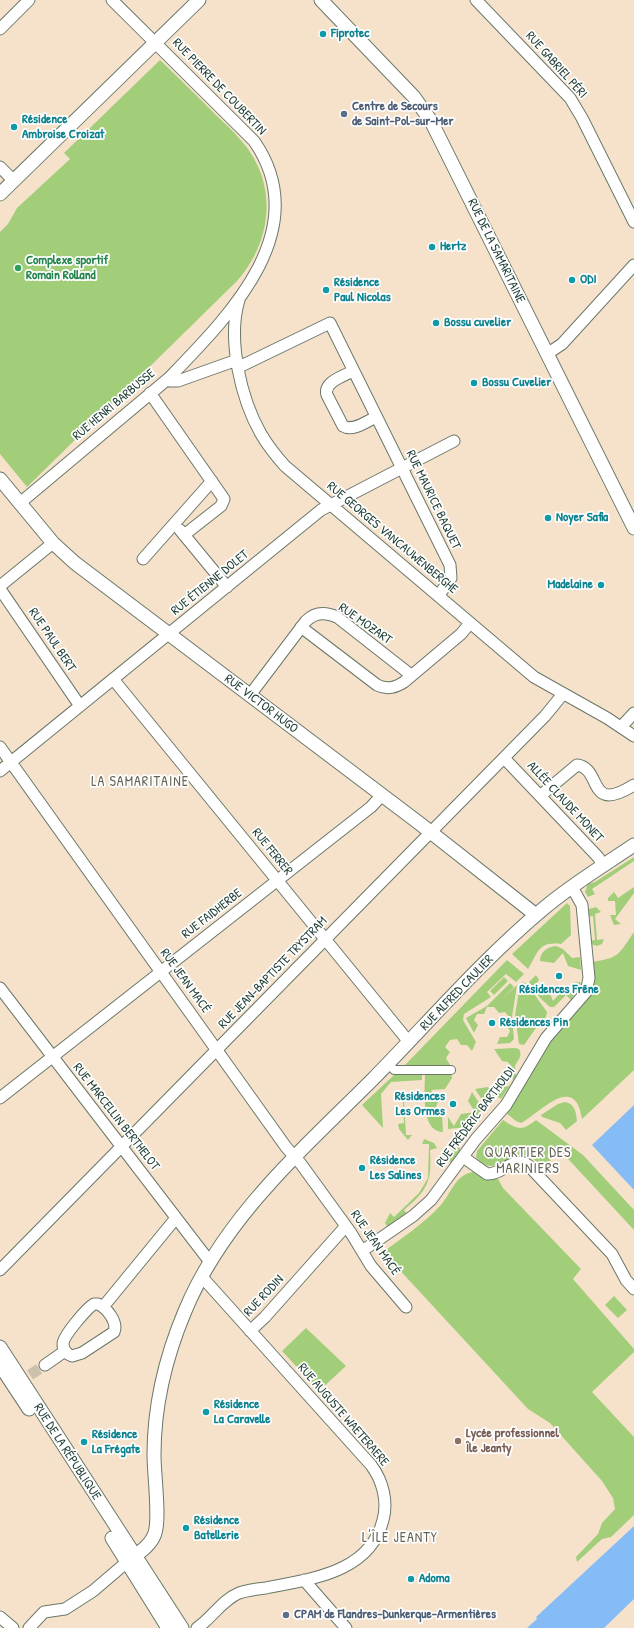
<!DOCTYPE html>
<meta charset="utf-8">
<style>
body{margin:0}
canvas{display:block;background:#f6e2cb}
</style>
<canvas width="634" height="1628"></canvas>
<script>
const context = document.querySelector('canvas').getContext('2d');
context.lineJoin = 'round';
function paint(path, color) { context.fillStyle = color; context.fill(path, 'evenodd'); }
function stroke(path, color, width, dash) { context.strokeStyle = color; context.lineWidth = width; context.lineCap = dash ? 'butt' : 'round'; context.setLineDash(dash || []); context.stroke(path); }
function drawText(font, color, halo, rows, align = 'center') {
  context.font = font + ' "Patrick Hand",sans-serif'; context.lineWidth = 3.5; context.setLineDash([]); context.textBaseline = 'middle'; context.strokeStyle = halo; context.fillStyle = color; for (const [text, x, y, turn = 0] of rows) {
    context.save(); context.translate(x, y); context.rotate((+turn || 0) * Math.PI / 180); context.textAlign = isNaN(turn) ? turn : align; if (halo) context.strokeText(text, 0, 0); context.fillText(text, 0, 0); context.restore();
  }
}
paint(new Path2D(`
 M160,60C179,78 198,97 217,116C228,126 239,137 248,149C278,191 270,244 237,281L27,487L0,454V232L8,224L17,208L70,159L64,153Z
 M634,857V861L592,889L595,894L588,897L585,892L588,884L595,882Z
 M634,887V893L615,919L621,924L614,925L610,915H616L615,901H608V898L614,892L618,898Z
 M567,903L570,906L571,935L561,944C538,941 538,953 528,969L512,954Z
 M596,907L601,912L595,914L597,940L604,939L602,944L597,946L591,944L589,941L595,940L593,916L587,917L589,909Z
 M634,932V1070L582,1119C575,1072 541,1112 521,1123L516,1121L506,1113L546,1045L584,1002L591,962C620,958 618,955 634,932Z
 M556,946L563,949L572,958L580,957L581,970L568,966L563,953L554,963L540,961C540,952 547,947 556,946Z
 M507,960L524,974L516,982L506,974L487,992L491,997L464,1014L463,1020L476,1042L472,1051L467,1045H461L457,1039L450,1040L445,1047L450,1052L446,1058L450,1065L403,1067Z
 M536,975L539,980L535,985L548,988L553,1001L562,991L575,993L572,983L580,982L581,984L571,1000L566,995L554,1007H550L540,998L529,982Z
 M504,977L508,981L494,995L490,991Z
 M523,982L527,984L547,1012L546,1017L538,1025L532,1019L530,1022L536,1028L524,1045L519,1044L515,1015L520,985Z
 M510,983L514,987L500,1001L517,985L512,1017L514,1039L510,1043L497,1044L500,1037H507L510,1031L506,1025L510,1018L505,1012L499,1013L494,1007H487L484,1014H477L474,1020L478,1025L474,1033L466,1018L487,1006Z
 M515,1048L519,1049C523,1056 518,1060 515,1066L516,1076L501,1099L495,1095L490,1103L483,1101L475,1089L488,1087L492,1093H499L502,1087L509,1086L513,1080L509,1074L513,1068L508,1062L502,1061L494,1049Z
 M451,1072L452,1078L445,1089L431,1090L438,1102L433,1115H442L443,1132C420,1132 425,1089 425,1073Z
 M422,1074V1080L391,1082L381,1094L383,1128L362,1105L394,1075Z
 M472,1092L483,1109L467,1127L448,1129V1117L454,1126L461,1114L475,1112L468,1101Z
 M402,1096H408L411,1100H404L406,1135H412L408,1140L399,1129L398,1124L404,1123L403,1101H396Z
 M565,1102C575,1104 576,1112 577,1121L566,1130L560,1123L542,1117L541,1115L558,1104Z
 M503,1120C518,1130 522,1131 536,1120L583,1155L634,1210V1230L557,1147L547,1156L551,1160L541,1168C518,1132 498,1186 476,1157L477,1151Z
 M451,1131L453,1147H460V1152L453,1163L449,1162L445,1159L453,1157Z
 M424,1139L434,1143L437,1148L430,1150C432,1181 428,1190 404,1210L408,1215L388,1228L385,1223L390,1213L394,1217L419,1193L428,1178L429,1144H422Z
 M473,1172L481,1177L498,1179L503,1188L581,1269L573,1279L634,1349V1352L592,1392L634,1437V1515L611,1537L602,1539L577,1562L576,1557L598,1534L602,1523L615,1509L613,1498L602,1481L550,1423L528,1409L383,1252C402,1238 423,1224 439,1207C451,1195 454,1175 473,1172Z
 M614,1296L627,1310L618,1318L605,1305Z
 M306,1328L346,1366L319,1391L282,1351Z`), '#a2ce7a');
paint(new Path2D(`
 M634,1105V1190L592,1145Z
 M634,1526V1599L604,1628H527L537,1619L536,1617Z`), '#86bcf5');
stroke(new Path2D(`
 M30,1375L45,1365`), '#cbc1ad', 11, [11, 5.5]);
const pedestrian = new Path2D(`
 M388,1063L394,1070H451`);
const minor = new Path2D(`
 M476,0L570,98L582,118L634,222
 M0,29L29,0
 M0,167L14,181
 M239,300C227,340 241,399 261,434C268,446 276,456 285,466L534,677L607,718L634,736
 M547,354L562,344L634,265
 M239,367L330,323L450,565L451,578L439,595
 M353,371C344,376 323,382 327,395L343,426C353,432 367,421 376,417
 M169,378L170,381H178L237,360
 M150,393L224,499L221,506L184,535
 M20,503L169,378C229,316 316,230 254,141L112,0
 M180,530L227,587
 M143,559L212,481
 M0,586L53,543
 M0,589L80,706
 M301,627L377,685C387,690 395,688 404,682L461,634L470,623
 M113,679L409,1042
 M250,695L306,621C315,612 326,612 337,617L411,675
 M621,727L634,713
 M0,747L286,1147L301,1164L351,1233L371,1266L406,1307
 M504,758L598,857L603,865
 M0,771L321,510L454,441
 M540,796L577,765C603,768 586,815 634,785
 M0,988L210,1262
 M0,1098L371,807L382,795
 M463,1157L487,1174C502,1175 514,1155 528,1165L612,1254L626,1280L634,1289
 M362,1251L413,1216L431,1200L476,1139L506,1105L546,1038L586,992L589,978L582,905L572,887
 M0,1270L545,716L563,694
 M98,1304C107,1308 118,1322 114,1332L82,1353L72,1356C67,1354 63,1350 63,1344C63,1336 87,1308 94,1304Z
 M103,1307L176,1218
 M250,1331L265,1317L346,1226
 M45,1365L65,1351
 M304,1580L346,1628
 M0,1617L13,1628
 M29,1628L44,1612L65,1609L93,1591L127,1562
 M197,1628C212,1618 222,1600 239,1593C248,1590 257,1589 266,1588C310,1579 370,1573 383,1520C388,1502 383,1481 371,1465L202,1277`);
const tertiary = new Path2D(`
 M321,0L414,97L431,121L634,528
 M0,194L199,0
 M0,479L53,543L75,563L419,823L536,915
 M0,1347L182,1628
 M0,1365L29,1409
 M112,1538L168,1628
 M127,1562C137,1554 151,1546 155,1533C160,1518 154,1474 154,1455C154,1406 166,1356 185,1311C224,1217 303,1149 373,1079C429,1022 482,960 543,909C571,885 603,866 634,845`);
stroke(pedestrian, '#6a7769', 10);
stroke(minor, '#6a7769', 13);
stroke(tertiary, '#6a7769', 15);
stroke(pedestrian, '#fff', 8);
stroke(minor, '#fff', 11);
stroke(tertiary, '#fff', 13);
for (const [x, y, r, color] of [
 [323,34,4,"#0f9aa8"],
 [344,114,4,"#5c6f8a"],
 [14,127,4,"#0f9aa8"],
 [432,247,4,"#0f9aa8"],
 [18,268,4,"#2e9e5b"],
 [572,280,4,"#0f9aa8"],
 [326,290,4,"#0f9aa8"],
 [436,323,4,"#0f9aa8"],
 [474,383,4,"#0f9aa8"],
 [548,518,4,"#0f9aa8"],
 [601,585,4,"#0f9aa8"],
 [559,976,4,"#0f9aa8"],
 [492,1023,4,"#0f9aa8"],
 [453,1104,4,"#0f9aa8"],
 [362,1168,4,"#0f9aa8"],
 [206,1412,4,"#0f9aa8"],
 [458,1441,4,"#8d6e63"],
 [84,1442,4,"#0f9aa8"],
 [186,1528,4,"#0f9aa8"],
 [411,1579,4,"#0f9aa8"],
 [286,1615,4,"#5c6f8a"]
]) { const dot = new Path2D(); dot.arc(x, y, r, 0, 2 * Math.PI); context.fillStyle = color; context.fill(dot); stroke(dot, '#fff', 1.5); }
drawText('bold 13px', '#0d838f', '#fff', [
 ["Fiprotec",331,34],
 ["Résidence",22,120],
 ["Ambroise Croizat",22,135],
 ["Hertz",440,247],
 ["ODI",580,280],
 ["Résidence",334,283],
 ["Paul Nicolas",334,298],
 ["Bossu cuvelier",444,323],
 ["Bossu Cuvelier",482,383],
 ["Noyer Safia",556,518],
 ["Madelaine",593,585,"right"],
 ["Résidences Frêne",559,990,"center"],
 ["Résidences Pin",500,1023],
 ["Résidences",445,1097,"right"],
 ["Les Ormes",445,1112,"right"],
 ["Résidence",370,1161],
 ["Les Salines",370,1176],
 ["Résidence",214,1405],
 ["La Caravelle",214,1420],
 ["Résidence",92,1435],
 ["La Frégate",92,1450],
 ["Résidence",194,1521],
 ["Batellerie",194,1536],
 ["Adoma",419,1579]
], 'left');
drawText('13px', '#1f3d34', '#fff', [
 ["RUE GABRIEL PÉRI",556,65,48],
 ["RUE PIERRE DE COUBERTIN",219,87,46],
 ["RUE DE LA SAMARITAINE",496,251,64],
 ["RUE HENRI BARBUSSE",114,405,-40],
 ["RUE MAURICE BAQUET",433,500,64],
 ["RUE GEORGES VANCAUWENBERGHE",392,538,40],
 ["RUE ÉTIENNE DOLET",210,583,-39],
 ["RUE MOZART",365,624,35],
 ["RUE PAUL BERT",52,640,56],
 ["RUE VICTOR HUGO",261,704,37],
 ["ALLÉE CLAUDE MONET",565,802,47],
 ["RUE FERRER",272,852,51],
 ["RUE FAIDHERBE",212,914,-38],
 ["RUE JEAN-BAPTISTE TRYSTRAM",273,973,-46],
 ["RUE JEAN MACÉ",185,981,54],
 ["RUE ALFRED CAULIER",457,993,-46],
 ["RUE MARCELLIN BERTHELOT",116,1117,52],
 ["RUE FRÉDÉRIC BARTHOLDI",476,1117,-53],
 ["RUE JEAN MACÉ",375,1243,55],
 ["RUE RODIN",264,1296,-47],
 ["RUE AUGUSTE WAETERAERE",343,1415,49],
 ["RUE DE LA RÉPUBLIQUE",67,1452,57]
]);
drawText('bold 13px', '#4e5e75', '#fff', [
 ["Centre de Secours",352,107],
 ["de Saint-Pol-sur-Mer",352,122],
 ["CPAM de Flandres-Dunkerque-Armentières",294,1615]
], 'left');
drawText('bold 13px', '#27864d', '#fff', [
 ["Complexe sportif",26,261],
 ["Romain Rolland",26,276]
], 'left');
drawText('bold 13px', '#785e54', '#fff', [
 ["Lycée professionnel",466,1434],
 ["Île Jeanty",466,1449]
], 'left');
context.letterSpacing = '1px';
drawText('14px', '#666455', '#fff', [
 ["LA SAMARITAINE",140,782],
 ["QUARTIER DES",528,1153],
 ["MARINIERS",528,1169],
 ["L'ÎLE JEANTY",400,1538]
]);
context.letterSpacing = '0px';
</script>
